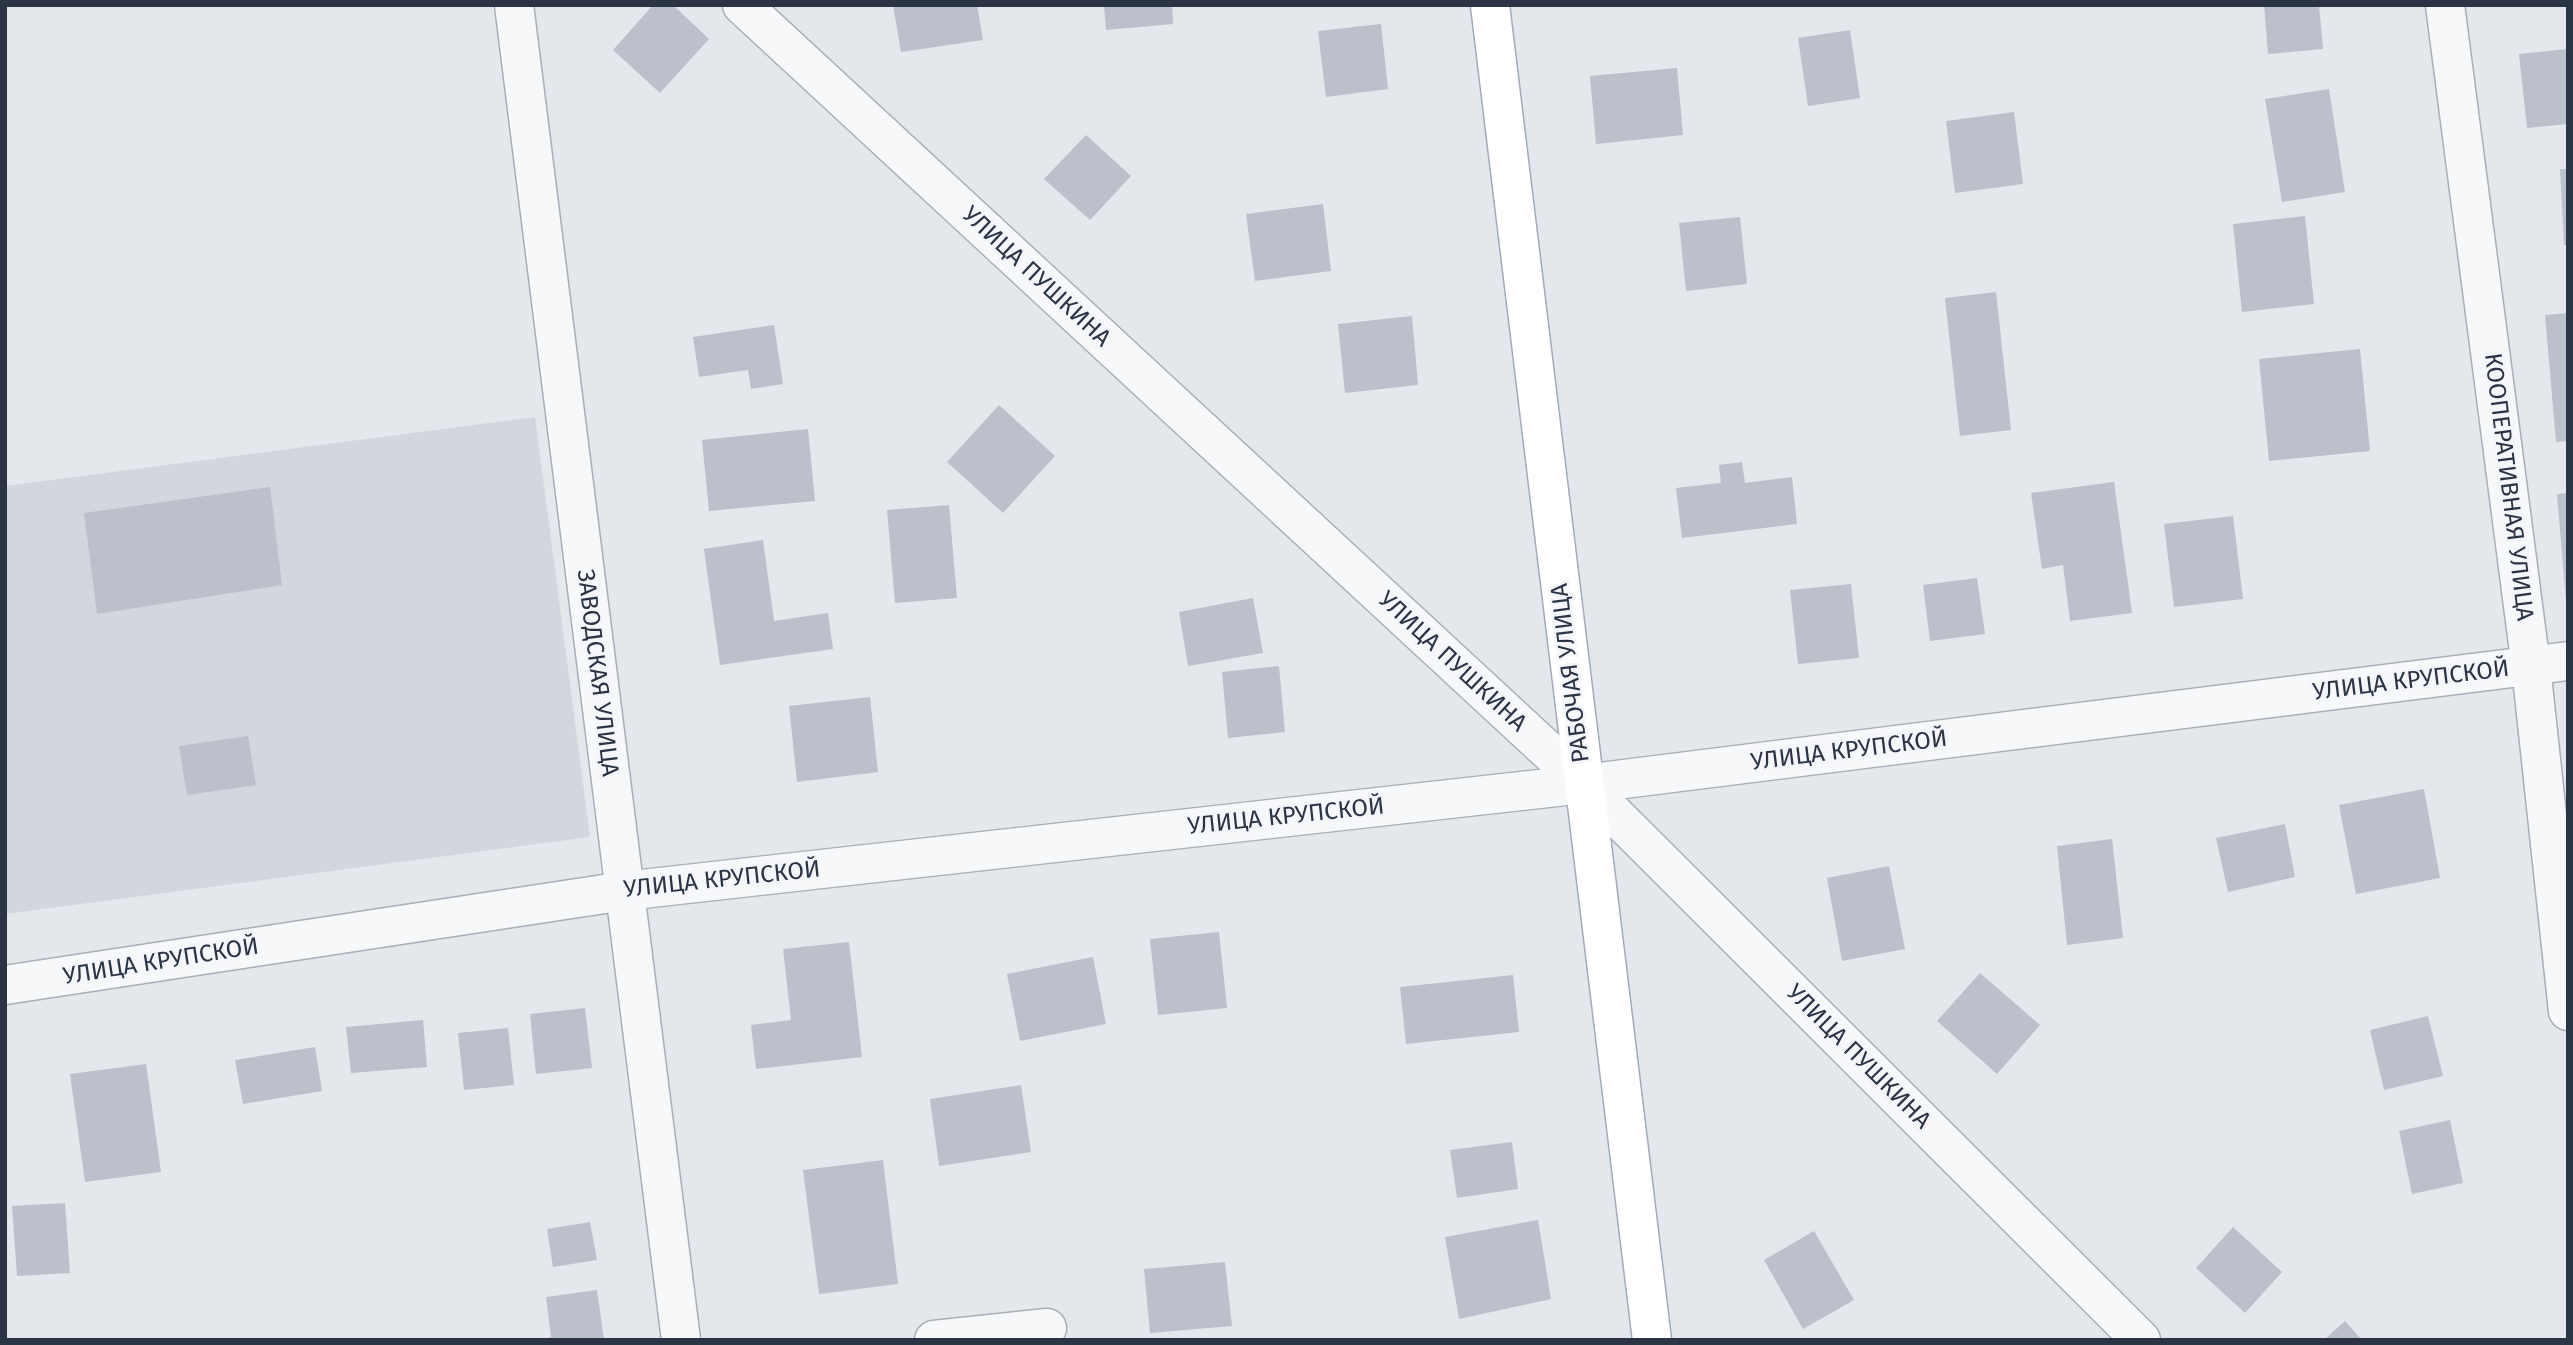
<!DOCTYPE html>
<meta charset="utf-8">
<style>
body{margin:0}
#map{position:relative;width:2573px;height:1345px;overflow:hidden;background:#e4e7ec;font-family:"Fira Sans",sans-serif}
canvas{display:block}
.frame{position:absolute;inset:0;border:7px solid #2b3445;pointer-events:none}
</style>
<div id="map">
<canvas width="2573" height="1345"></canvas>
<div class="frame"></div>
</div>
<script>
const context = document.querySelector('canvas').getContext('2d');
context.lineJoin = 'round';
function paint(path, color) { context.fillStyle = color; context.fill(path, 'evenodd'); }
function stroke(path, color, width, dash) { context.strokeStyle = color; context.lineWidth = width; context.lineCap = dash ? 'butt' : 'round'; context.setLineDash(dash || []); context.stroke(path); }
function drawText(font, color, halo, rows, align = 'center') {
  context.font = font + ' "Fira Sans",sans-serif'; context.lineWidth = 6; context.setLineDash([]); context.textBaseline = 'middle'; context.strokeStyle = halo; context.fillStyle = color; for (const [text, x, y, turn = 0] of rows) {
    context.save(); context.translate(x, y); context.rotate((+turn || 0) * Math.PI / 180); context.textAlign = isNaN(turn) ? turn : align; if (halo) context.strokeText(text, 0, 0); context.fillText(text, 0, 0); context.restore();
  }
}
paint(new Path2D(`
 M535,417L590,837L5,914V486Z`), '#d2d6de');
paint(new Path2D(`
 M653,5H673L709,39L660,93L613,50Z
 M893,5H977L983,40L901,52Z
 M1104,5H1172L1173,24L1106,30Z
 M2264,5H2319L2323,49L2268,54Z
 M1381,24L1388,89L1326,97L1318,31Z
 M1850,30L1860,98L1808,106L1798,38Z
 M2568,49V124L2527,128L2519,54Z
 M1677,68L1683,135L1596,144L1590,76Z
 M2329,89L2345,192L2282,202L2265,99Z
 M2014,112L2023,184L1955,193L1946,121Z
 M1086,135L1131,176L1090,220L1044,179Z
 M2560,169H2568V245H2564Z
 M1323,204L1331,271L1255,281L1246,214Z
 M2305,216L2314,304L2242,312L2233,224Z
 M1740,217L1747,284L1686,291L1679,223Z
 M1996,292L2011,430L1960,436L1945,298Z
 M2568,313V441L2556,442L2545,315Z
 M1412,316L1418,385L1345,393L1338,324Z
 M774,325L783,384L751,389L748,370L699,377L693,337Z
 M2360,349L2370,451L2269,461L2259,359Z
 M999,405L1055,456L1003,513L947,462Z
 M808,429L815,501L709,511L702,440Z
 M1742,462L1745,483L1792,477L1797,524L1682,538L1676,488L1721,483L1719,465Z
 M2114,482L2132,613L2070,621L2063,565L2042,569L2031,493Z
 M270,487L282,585L97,614L84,513Z
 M2568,493V600H2566L2557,494Z
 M949,505L957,598L895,603L887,510Z
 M2233,516L2243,599L2174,607L2164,524Z
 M763,540L774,621L828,613L833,649L720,665L704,549Z
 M1977,578L1985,634L1930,641L1923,585Z
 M1851,584L1859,658L1798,664L1790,590Z
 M1253,598L1263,653L1188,666L1179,612Z
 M1279,666L1285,732L1228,738L1222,672Z
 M870,697L878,772L797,782L789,706Z
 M248,736L256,785L187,795L179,746Z
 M2424,789L2440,878L2356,894L2339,805Z
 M2285,824L2295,877L2228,892L2216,838Z
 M2112,839L2123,938L2067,945L2057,846Z
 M1889,866L1905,949L1842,961L1827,878Z
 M1219,932L1227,1008L1158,1015L1150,939Z
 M849,942L862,1057L756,1069L751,1025L791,1020L783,949Z
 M1093,957L1106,1024L1020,1041L1007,974Z
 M1980,973L2040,1025L1997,1074L1937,1021Z
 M1513,975L1519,1032L1406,1044L1400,987Z
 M585,1008L592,1068L536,1074L530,1014Z
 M2428,1016L2443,1076L2384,1090L2370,1030Z
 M423,1020L427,1067L351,1073L346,1027Z
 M508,1028L514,1085L464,1090L458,1033Z
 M315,1047L322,1091L243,1104L235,1060Z
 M146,1064L161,1172L85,1182L70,1074Z
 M1021,1085L1031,1152L939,1166L930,1099Z
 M2450,1120L2463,1183L2412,1194L2399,1131Z
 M1512,1142L1518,1189L1457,1198L1450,1150Z
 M883,1160L898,1284L819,1294L803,1170Z
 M65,1203L70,1273L17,1276L12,1206Z
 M1538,1220L1551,1299L1459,1319L1445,1237Z
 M590,1222L597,1260L553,1267L547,1229Z
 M2233,1227L2282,1272L2245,1313L2196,1268Z
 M1814,1231L1854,1300L1803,1329L1764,1260Z
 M1225,1262L1232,1326L1150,1333L1144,1269Z
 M597,1290L604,1340H539L551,1337L546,1297Z
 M2345,1321L2362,1340H2324Z`), '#bbc0ca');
const minor = new Path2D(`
 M514,5L681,1340
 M742,5L1584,784L2141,1340
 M2445,5L2531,667L2568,1011
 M5,985L624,891L1584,784L2568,661
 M934,1340L1047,1328`);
const major = new Path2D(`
 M1490,5L1652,1340`);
stroke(minor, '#a9aeb7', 41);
stroke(major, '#a3abb8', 41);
stroke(minor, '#f7f8fa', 38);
stroke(major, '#fff', 38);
drawText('24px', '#2b3445', '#f4f6f9', [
 ["УЛИЦА ПУШКИНА",1036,277,43],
 ["КООПЕРАТИВНАЯ УЛИЦА",2508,487,83],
 ["УЛИЦА ПУШКИНА",1452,662,43],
 ["ЗАВОДСКАЯ УЛИЦА",597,673,83],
 ["РАБОЧАЯ УЛИЦА",1571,673,-97],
 ["УЛИЦА КРУПСКОЙ",2411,681,-7],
 ["УЛИЦА КРУПСКОЙ",1849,751,-7],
 ["УЛИЦА КРУПСКОЙ",1286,817,-6],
 ["УЛИЦА КРУПСКОЙ",722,880,-6],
 ["УЛИЦА КРУПСКОЙ",161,962,-9],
 ["УЛИЦА ПУШКИНА",1858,1057,45]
]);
</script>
